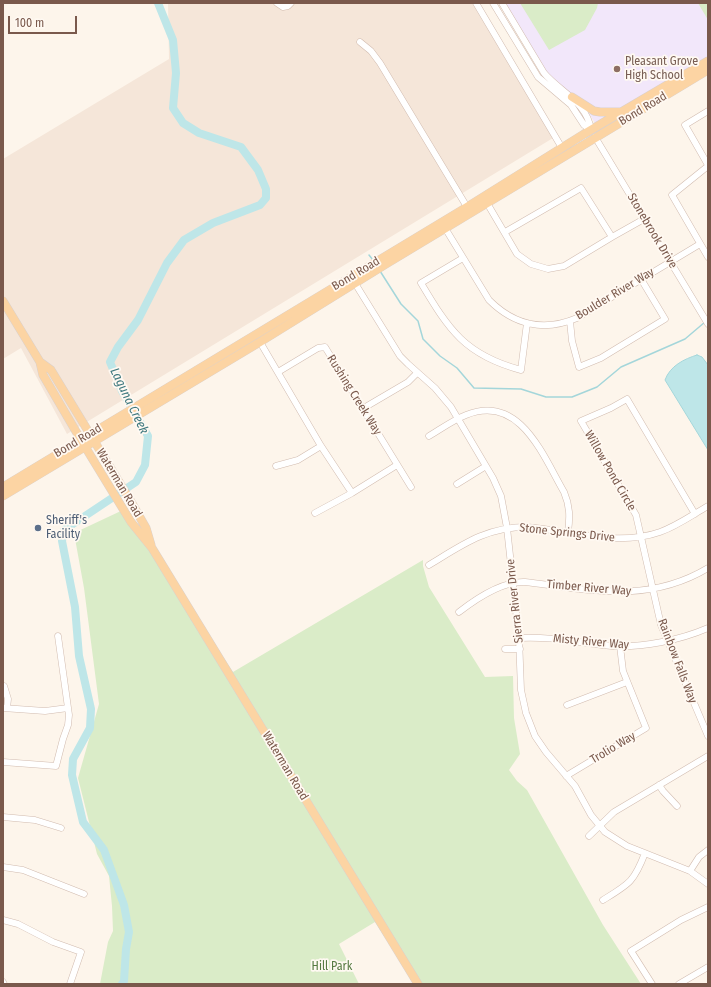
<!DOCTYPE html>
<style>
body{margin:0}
#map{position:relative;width:711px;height:987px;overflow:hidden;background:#fdf5eb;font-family:"Fira Sans Condensed",sans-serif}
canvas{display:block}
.frame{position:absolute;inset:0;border:4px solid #7a594c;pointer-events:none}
.scale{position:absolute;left:8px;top:16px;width:69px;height:18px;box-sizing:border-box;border:2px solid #7a594c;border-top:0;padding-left:5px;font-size:12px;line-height:14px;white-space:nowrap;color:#7a594c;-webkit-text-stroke:3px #fff9f2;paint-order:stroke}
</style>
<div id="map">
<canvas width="711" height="987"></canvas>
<div class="frame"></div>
<div class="scale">100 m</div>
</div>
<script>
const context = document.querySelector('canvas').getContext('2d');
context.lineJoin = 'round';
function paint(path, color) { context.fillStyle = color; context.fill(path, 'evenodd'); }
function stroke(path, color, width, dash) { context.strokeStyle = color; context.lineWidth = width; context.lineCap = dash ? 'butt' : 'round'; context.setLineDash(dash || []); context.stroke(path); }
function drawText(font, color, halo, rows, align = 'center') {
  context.font = font + ' "Fira Sans Condensed",sans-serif'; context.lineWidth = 3.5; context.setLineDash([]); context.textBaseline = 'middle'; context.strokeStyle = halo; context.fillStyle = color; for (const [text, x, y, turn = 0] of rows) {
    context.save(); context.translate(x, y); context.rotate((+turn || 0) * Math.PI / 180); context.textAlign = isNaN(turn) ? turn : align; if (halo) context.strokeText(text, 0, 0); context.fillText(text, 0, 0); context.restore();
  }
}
paint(new Path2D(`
 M168,3H472L553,138L67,434L21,348L3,359V159L169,59Z`), '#f5e6d9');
paint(new Path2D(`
 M504,3H708V58L597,126L581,101L549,77Z`), '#f2e7fa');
paint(new Path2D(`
 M520,3H598L597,8L585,30L549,50Z
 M698,3H708V20Z
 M123,510L161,562L233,672L423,560V566L429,587L485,677L513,676L514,718L520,754L509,770L517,781L527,790L603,925L641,984H415L375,922L339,944L359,984H100L108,942L113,931L112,906L109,876L97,854L78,778L99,704L84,588L74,533Z`), '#daecc8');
const water = new Path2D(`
 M697,355L702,357L708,365V450L665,380C670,366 684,359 697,355Z`);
paint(water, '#bee6e8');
stroke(water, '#a4d6da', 1);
stroke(new Path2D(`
 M369,255L373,260
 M380,271L401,304L418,321L423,339L440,356L457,368L474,388L521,389L546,397H572L597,387L621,367L685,339L705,322`), '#a4d6da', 1.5);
stroke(new Path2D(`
 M122,984L124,981L126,949L129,932L124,905L104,850L83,822L72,775L73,759L90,728L91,709L79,656L75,607L62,541L64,530L136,482L145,465L148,436L122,391L110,362L118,347L138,320L167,263L184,240L213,223L260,205L266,198V189L258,170L241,147L199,133L183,123L173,108L176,73L173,40L158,3`), '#bee6e8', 8);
const minor = new Path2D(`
 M277,3L283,7L288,6L291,3
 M476,3L562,148
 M493,3L538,77L571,105L584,125L591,130
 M502,3L544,73C560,92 587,102 591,130
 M360,42L371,51L380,63L467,207
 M708,111L685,125L708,165
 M595,137L708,324
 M708,166L672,195L708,257
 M487,203L517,254L531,264L548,269L564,266L612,237L644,219
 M445,228L489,300C514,325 544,332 577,318L700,244
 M505,232L581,188L612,237
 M463,258L421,283C449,330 465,355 521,370L527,323
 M353,280L400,356L408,364L435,388L451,407L493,478L501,496L507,528L519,638L521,690L526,713L535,736L546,752L575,786L591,815L605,832L627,846L690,871L708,884
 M570,321L572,341L579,367L601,358L665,319L641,279
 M260,342L321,446L352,493
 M278,372L318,348L325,347L411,487
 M362,409L408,382L417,373
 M429,436C441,429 453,420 466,415C520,393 543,456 564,492C570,506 570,517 568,532
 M276,466L298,460L321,446
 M457,484L486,466
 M315,513L352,493L397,465
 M695,514L627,399L611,408L581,421L636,515L661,625L708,736
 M429,565C462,545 486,527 527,527C571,531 617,547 660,532C677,526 692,515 708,506
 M459,612C477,598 502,581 525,582C590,590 648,604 708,568
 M519,638C550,636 581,643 612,646C642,648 680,640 708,628
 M505,649H520
 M4,686L8,699L7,708
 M567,705L627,682
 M3,708L45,711L68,708
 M3,762L56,766L63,739L68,725L69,715L58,636
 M566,776L646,728L623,671L620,646
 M659,785L663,791L677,806
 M3,817L35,820L61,828
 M589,836L614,812L708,756
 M3,867L23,870L84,894
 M690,871L699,857L708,850
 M603,900C629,884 634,882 645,853
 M3,920L18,924L53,942L81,952L70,984
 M3,982L4,984
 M652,984L631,951L681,920L708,907
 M679,984L708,967`);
const major = new Path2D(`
 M572,97L594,111L600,112H620
 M3,301L40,362L51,370L130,500L146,528L151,545
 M40,362L43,375L81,440L131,522L152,548L418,984
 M3,487L467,207L584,134L708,61
 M3,496L260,342L386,264L708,70`);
stroke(minor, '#d1bbaf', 7);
stroke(major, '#dad1cd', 9);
stroke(minor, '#fff', 6);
stroke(major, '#fcd4a3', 8);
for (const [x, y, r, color] of [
 [617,69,4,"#8d6e63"],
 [38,528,4,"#5c6f8a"]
]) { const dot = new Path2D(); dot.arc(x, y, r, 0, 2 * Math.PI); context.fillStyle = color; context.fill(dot); stroke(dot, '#fff9f2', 1.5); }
drawText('12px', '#785e54', '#fff9f2', [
 ["Pleasant Grove",625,62],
 ["High School",625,76]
], 'left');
drawText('12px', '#7a594c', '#fff9f2', [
 ["Bond Road",643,109,-31],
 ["Stonebrook Drive",652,231,59],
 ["Bond Road",356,274,-31],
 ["Boulder River Way",615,294,-31],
 ["Rushing Creek Way",354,395,58],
 ["Bond Road",78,441,-31],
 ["Willow Pond Circle",610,471,60],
 ["Waterman Road",119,483,59],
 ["Stone Springs Drive",567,533,6],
 ["Timber River Way",589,588,5],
 ["Sierra River Drive",515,601,-96],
 ["Misty River Way",591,642,5],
 ["Rainbow Falls Way",677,661,69],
 ["Trolio Way",613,748,-31],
 ["Waterman Road",285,766,59]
]);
drawText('12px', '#4e5e75', '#fff9f2', [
 ["Sheriff's",46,521],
 ["Facility",46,535]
], 'left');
drawText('12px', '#567a41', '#fff9f2', [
 ["Hill Park",332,967]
]);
drawText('italic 13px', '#3f797f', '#fff9f2', [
 ["Laguna Creek",129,401,64]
]);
</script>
